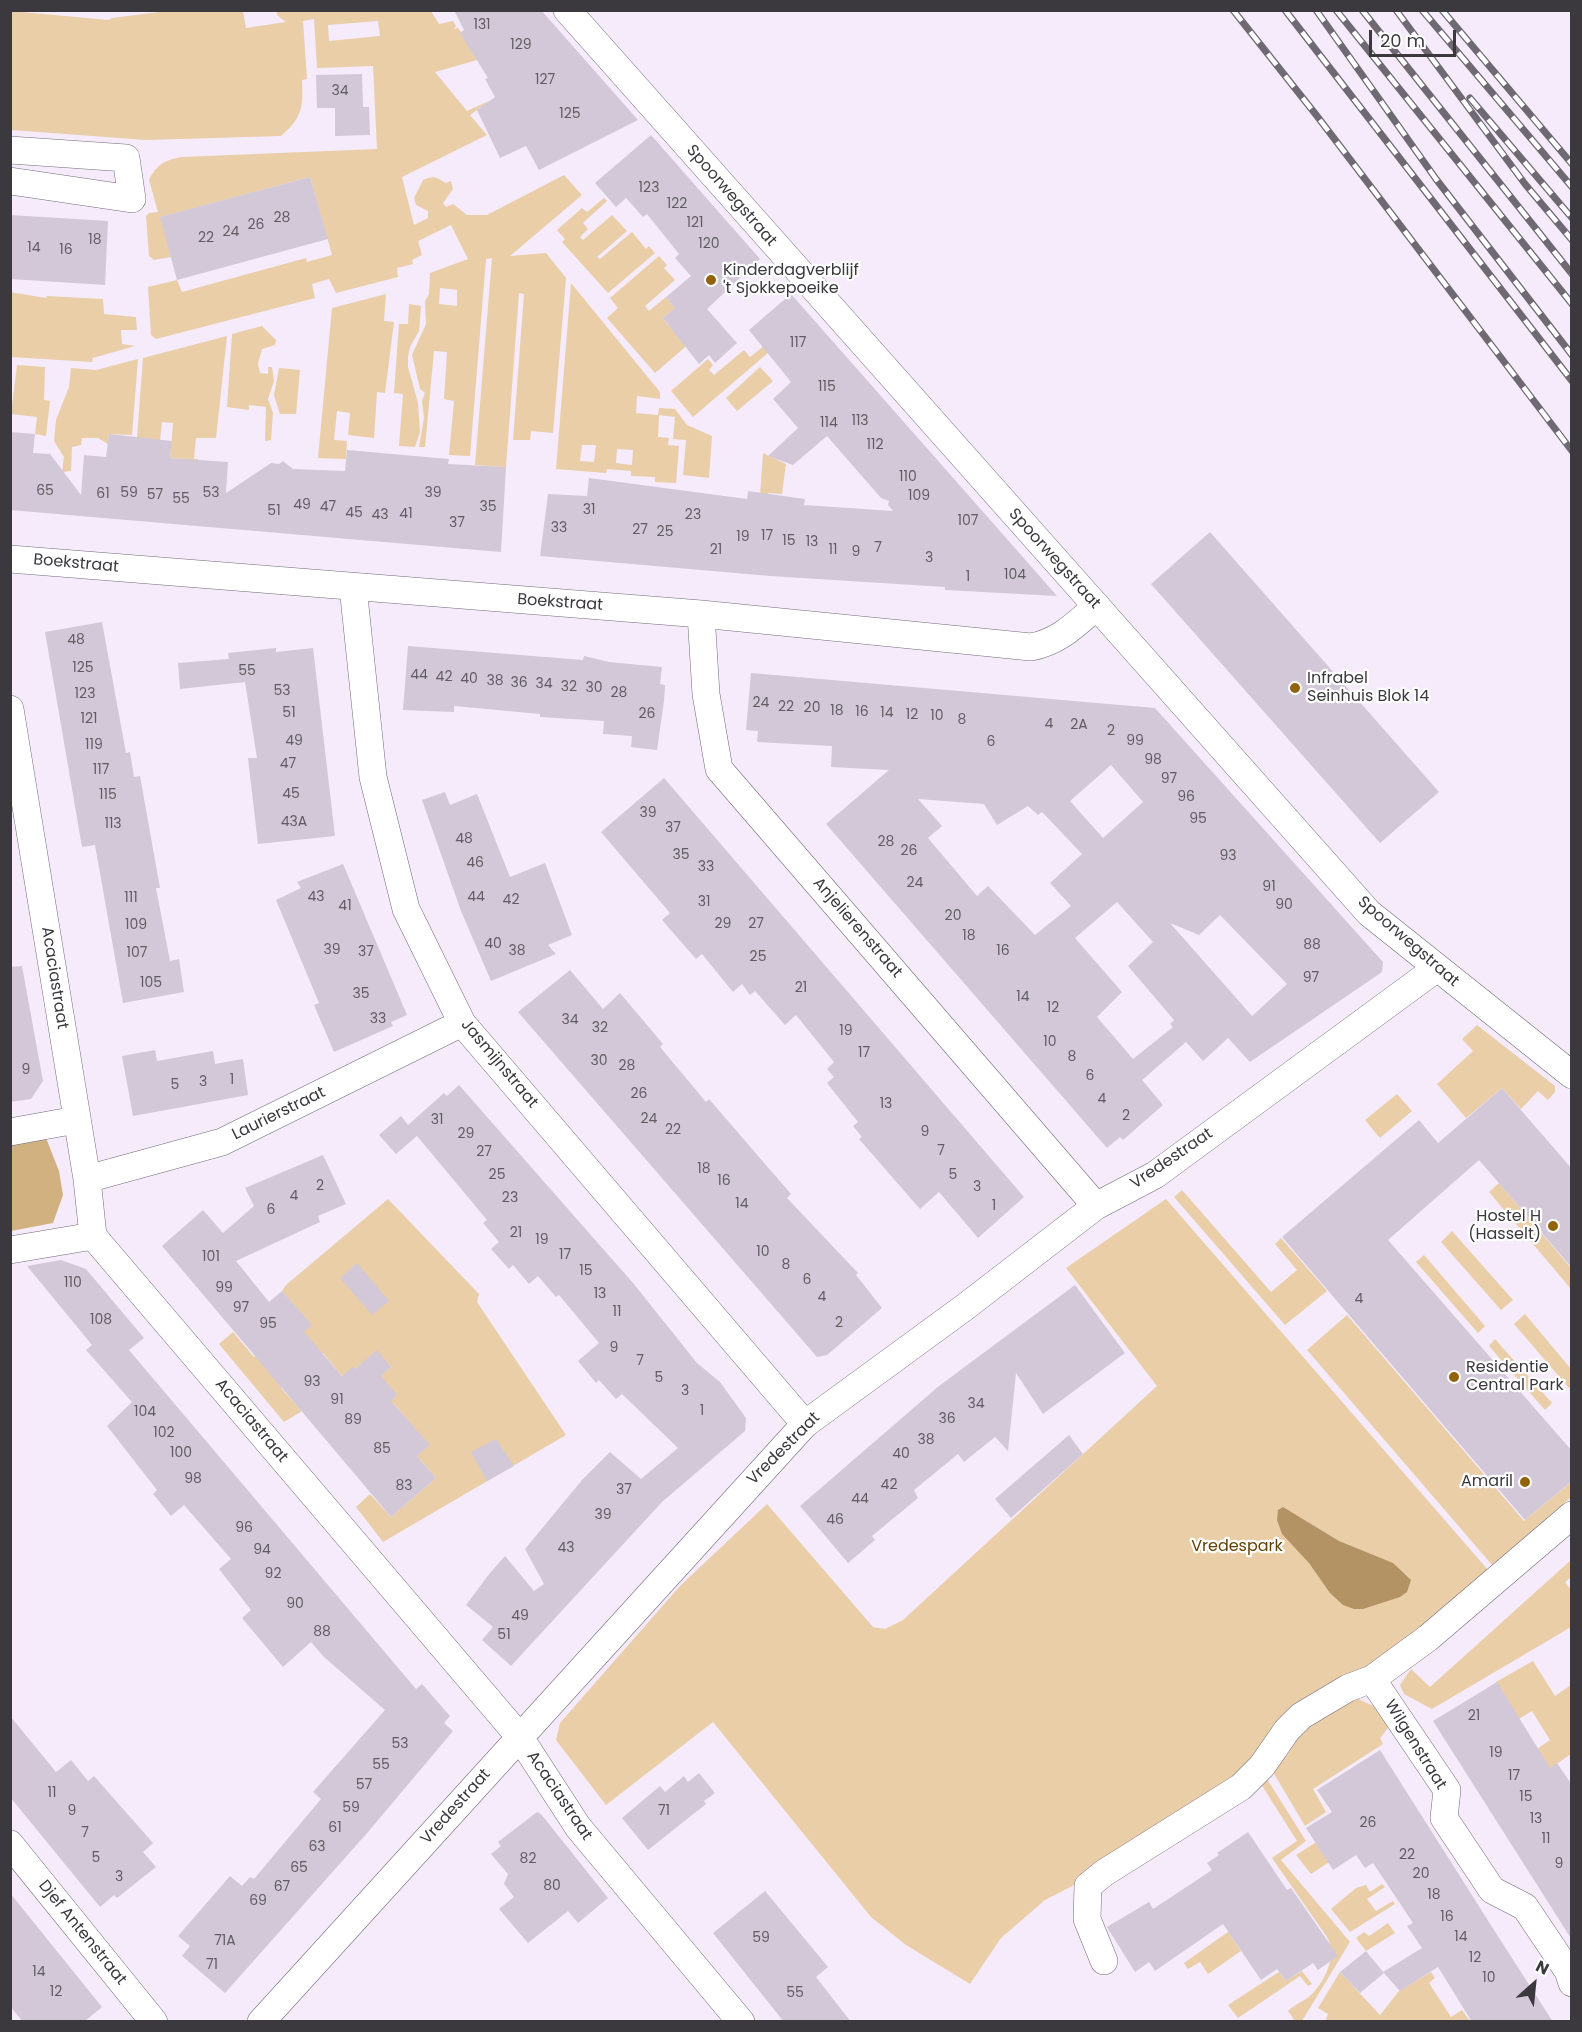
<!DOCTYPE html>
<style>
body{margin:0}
#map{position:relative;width:1582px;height:2032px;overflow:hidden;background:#f5ebfb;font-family:Poppins,sans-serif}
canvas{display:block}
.frame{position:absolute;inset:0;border:12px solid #3b383e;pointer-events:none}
.north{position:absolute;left:1504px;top:1954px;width:60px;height:60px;-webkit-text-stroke:4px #fff;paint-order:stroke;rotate:27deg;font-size:16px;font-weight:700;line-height:24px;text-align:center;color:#3b383e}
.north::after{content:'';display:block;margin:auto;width:21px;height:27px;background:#3b383e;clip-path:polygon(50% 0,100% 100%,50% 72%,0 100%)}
.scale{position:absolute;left:1369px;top:30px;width:87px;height:27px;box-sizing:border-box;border:3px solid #3b383e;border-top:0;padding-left:8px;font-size:18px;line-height:21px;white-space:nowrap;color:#3b383e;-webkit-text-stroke:4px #fff;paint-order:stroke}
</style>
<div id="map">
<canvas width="1582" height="2032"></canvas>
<div class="frame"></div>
<div class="north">N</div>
<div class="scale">20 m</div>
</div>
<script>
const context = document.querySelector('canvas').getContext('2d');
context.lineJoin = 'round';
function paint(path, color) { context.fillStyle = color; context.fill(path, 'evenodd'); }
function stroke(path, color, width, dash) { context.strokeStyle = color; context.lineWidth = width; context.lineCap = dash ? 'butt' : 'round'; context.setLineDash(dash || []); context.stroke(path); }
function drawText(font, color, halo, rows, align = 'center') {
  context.font = font + ' Poppins,sans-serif'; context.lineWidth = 4.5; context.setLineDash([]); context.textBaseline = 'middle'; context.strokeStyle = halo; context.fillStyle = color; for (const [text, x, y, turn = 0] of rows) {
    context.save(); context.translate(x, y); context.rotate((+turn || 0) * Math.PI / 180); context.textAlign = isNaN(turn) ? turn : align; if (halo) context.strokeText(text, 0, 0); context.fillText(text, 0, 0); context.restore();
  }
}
paint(new Path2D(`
 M277,10L431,11L439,24L453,21L456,26L454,29L458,28L461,32L477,60L435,72L467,111L491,100L470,115L487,135L402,177L414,225L428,218V211L416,205L414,198L423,180C434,175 436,177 446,183L451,181L453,189L443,203L446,207L453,204L467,215H487L564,175L582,195L510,256L546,253L566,278L553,433L531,431L530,440H513L524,294L519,293L506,467L475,465L492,258L486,259L470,456L449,455L454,401L444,399L447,352L434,351L425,447H419L424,418L422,401L425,393L420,389L412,355L426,324L425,301L429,294L430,273L468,259L451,225L418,241L422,255L412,260L413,264L397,268L398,277L336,293L329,279L312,284L315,298L156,339L151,335L148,287L177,280L182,292L306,258L307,262L332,255L310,177L161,217L171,257L154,260L149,256L146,216L149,213L158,212L149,180C157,164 165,160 182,157L377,149L373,66L317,68L314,19L303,21L307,79L302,80C303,107 303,117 281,136L146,140L11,130L10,11L109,20L112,18L167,11H243L246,28L286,22L277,15ZM378,21L380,36L329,41L328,25ZM440,288L457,290V306L439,304Z
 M604,198L607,201L583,223L588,229L580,237L583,240L612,215L627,231L597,257L600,259L632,232L646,249L649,246L655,253L608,293L562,242L565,239L557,230L582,208L587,212Z
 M659,256L667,265L664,268L675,280L645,306L649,311L666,297L675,308L663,318L669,326L698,336L655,373L607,318L618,308L610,298Z
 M571,283L660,392V399L637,396L636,413L658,415L659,408L675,409L687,425L712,436L709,478L683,475L686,440L673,439L675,417L659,415L658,437L669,438L668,445L679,446L676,483L655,482V477L631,476V471L607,469L606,473L556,469ZM582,445H596L594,462L580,461ZM617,449L633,450L632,465L616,463Z
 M10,292L46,298L47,296L103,299L104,314L136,317L137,330H121L122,344L135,346L93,358L92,362L11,357Z
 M386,294L384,321L394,322L385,393L377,392L374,438L348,435L350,413L337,411L334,440L347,441L346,459L318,458L332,308Z
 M409,304L421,306L419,331L410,347L408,357V367L418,403L420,432L415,447L399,446L403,394L394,393L399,324H408Z
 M262,326L276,340L275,345L262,349L258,364L260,373L268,374V367H272L274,381L268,399L273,413L271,440L265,441L266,407L249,405V410L227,407L232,334Z
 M227,336L216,438H196L194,459H198L197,473L183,472V459L170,458L173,423L162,422L159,451H136L143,358Z
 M764,346L769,352L693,417L671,391L708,359L713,365L709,370L714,375L744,350L750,357Z
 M138,359L132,435L109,434L108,444L98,438H82L81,445L72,447L71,471L62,472L64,457L54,441L56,420L69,387L71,368L96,370Z
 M17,365L45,367L44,400L50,401L46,436L35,434L37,417L11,414Z
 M760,367L773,381L737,411L726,398Z
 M279,368L300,370L296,414H280L274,395Z
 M763,453L786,464L782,494L768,493L767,496H760Z
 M1477,1025L1555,1086V1092L1548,1100L1538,1091L1521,1109L1502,1088L1466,1118L1437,1084L1473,1051L1462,1039Z
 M1397,1094L1412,1111L1380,1138L1365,1120Z
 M1499,1183L1571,1268V1289L1489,1192Z
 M1182,1190L1271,1292L1297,1270L1275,1244L1281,1238L1327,1291L1285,1325L1174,1197Z
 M388,1199L479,1294L477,1302L566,1435L383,1542L356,1507L370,1494L391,1517L436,1478L417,1456L429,1445L393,1403L386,1405L397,1395L369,1386L391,1367L377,1351L355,1369L342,1376L323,1353L281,1388L302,1411L284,1422L219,1344L233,1332L254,1357L303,1316L282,1291L286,1285Z
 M1166,1199L1495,1578L1328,1694L1238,1783L1105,1869L1045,1900L1001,1938L970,1984L906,1945L871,1917L713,1722L606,1805L556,1740L560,1723L680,1586L767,1504L873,1627L885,1629L903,1620L1157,1386L1066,1268Z
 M1452,1231L1513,1300L1501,1310L1441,1242Z
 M1424,1255L1485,1326L1478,1333L1416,1262Z
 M1525,1314L1571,1369V1386L1569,1388L1514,1324Z
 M1347,1315L1524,1521L1571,1482V1497L1493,1566L1307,1350Z
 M1495,1339L1552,1403L1545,1410L1489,1346Z
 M1571,1560V1577L1565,1582L1571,1590V1627L1432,1709L1404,1694L1400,1685L1411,1669L1430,1687Z
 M1533,1661L1555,1696L1571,1685V1754L1549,1769L1537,1749L1550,1740L1532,1711L1497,1732L1496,1682Z
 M1354,1697L1391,1714L1392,1723L1380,1738L1383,1744L1313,1789L1326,1812L1305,1826L1273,1772L1290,1751L1286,1742Z
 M1267,1779L1306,1841L1281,1860L1350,1942L1302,2021H1295L1288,2011C1295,2004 1305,2001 1312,1994C1326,1980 1337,1955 1327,1937L1272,1858L1297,1841L1261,1784Z
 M1329,1834L1340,1855L1311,1874L1296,1855Z
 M1382,1884L1385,1887L1367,1899L1376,1911L1393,1901L1395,1904L1350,1932L1331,1909L1356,1888L1366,1885L1370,1892Z
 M1388,1923L1395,1933L1366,1951L1356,1938L1364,1932L1369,1936Z
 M1235,1927L1238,1931L1231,1936L1241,1951L1208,1974L1200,1962L1188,1969L1184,1963Z
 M1302,1971L1312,1984L1308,1986L1300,1976L1238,2018L1228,2005L1279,1972L1286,1981Z
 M1340,1972L1380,2015L1399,1991L1431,1972L1435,1978L1429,1983L1451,2017L1462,2010L1470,2021H1328L1326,2019L1328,2014L1318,2008Z`), '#e9cea8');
paint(new Path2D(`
 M46,1138L59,1171L63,1195L53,1223L11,1231V1144Z`), '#d2b181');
paint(new Path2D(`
 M1283,1507L1339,1541L1393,1563L1411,1580L1407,1592L1400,1597L1363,1609H1354L1343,1605L1330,1593L1309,1563L1282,1534L1277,1520L1278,1510Z`), '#b39364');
paint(new Path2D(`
 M454,10H541L638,120L539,170L526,146L500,158L477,110L495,97L485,79L488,78L460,33L464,30Z
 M362,74L363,107H369L370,135L335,136V108H317L316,75Z
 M651,135L760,259L707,309L737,343L715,363L709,355L699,364L663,318L675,308L666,297L691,276L675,258L679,254L647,214L643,217L626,198L616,207L595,183Z
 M310,177L328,239L177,280L160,217Z
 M10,215L108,221L105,285L10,279Z
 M791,294L1014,547L1057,596L945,590V587L770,576L540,556L548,494L587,496L589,478L747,499L748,491L805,499L804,505L893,511L888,505L889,501L881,498L827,436L793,465L768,456L798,428L773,399L791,382L749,330Z
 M10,432L35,434L33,453L50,454L81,495L84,455L106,457L109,434L172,441L170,458L228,462L226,493L271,463L279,464L283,461L293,469L345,471L347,450L449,459L448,464L506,467L501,552L10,510Z
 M1210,532L1439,792L1380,843L1151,584Z
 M102,622L126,753L130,752L134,777L140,776L160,888H156L170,961L179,959L184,992L123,1003L95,845L82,847L45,632Z
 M408,646L583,660L584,656L609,662L662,667L660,684L665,685L664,701L657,750L631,747L632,736L603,734L604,721L540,717V714L454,706V712L403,710Z
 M276,648V652L313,648L335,836L258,844L248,758H257L245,682L180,689L178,663L229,659L228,653Z
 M751,673L1155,708L1383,962L1382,972L1250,1062L1228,1038L1203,1061L1186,1042L1142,1080L1163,1105L1123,1140L1120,1137L1107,1148L826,824L889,770L831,767L832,746L757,742L758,731L746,730ZM1111,765L1143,802L1103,838L1070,801ZM918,799L984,804L997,825L1028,806L1038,815L1042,812L1082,854L1050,883L1071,906L1035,935L988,886L977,896L928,838L942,826ZM1117,902L1153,942L1128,966L1174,1020L1170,1024L1173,1027L1133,1059L1097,1017L1122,992L1075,938ZM1220,915L1287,984L1252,1016L1170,923L1199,935Z
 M664,778L1024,1197L978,1238L939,1192L920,1209L859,1139L862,1137L853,1126L858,1122L827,1083L834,1077L827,1069L834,1062L796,1015L785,1025L755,991L750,995L742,984L733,992L702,954L696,959L662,920L670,913L601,832Z
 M445,792L450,805L477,794L510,877L545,863L572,935L548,945L556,954L491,981L461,911L422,800Z
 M343,864L407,1015L391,1022L393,1026L334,1052L314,1005L319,1003L276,900L301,888L297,882Z
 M22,966L43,1081L31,1099L10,1102V967Z
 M570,970L603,1009L620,993L663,1044L660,1047L706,1102L709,1099L791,1194L787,1198L858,1273L856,1275L882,1308L827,1355L817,1357L518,1012Z
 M155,1050L157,1061L213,1051L215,1064L243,1059L248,1095L133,1116L122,1056Z
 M459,1085L633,1283L697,1363L720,1382L746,1418L745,1431L662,1502L511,1666L482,1640L493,1627L466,1605L490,1573L505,1556L534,1591L544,1584L525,1549L582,1480L610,1452L641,1479L678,1448L622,1394L616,1399L599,1380L596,1383L578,1361L599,1343L559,1295L556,1297L538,1276L529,1284L513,1265L509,1269L491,1249L499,1242L483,1223L487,1220L417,1136L396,1154L379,1135L401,1116L408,1125L444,1093L447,1096Z
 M1502,1088L1572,1169V1268L1479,1160L1388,1240L1572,1451V1481L1525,1520L1282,1237L1419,1120L1438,1143Z
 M323,1155L346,1204L318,1216L320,1222L236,1261L269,1302L282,1291L312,1325L304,1332L342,1376L353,1367L355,1369L377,1350L391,1367L381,1376L397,1395L391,1401L430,1445L417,1456L436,1478L391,1517L162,1246L203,1210L223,1233L254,1206L245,1188Z
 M61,1260L86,1269L112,1300L144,1338L129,1350L416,1689L422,1684L450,1716L444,1723L453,1731L368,1832L225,1993L182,1956L190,1946L178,1936L230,1876L242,1886L250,1877L254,1879L321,1799L313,1792L385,1710L324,1657L311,1642L283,1667L242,1618L251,1610L219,1569L231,1559L184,1505L171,1516L153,1494L157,1490L107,1426L132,1402L86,1350L92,1345L27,1266Z
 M357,1263L389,1301L372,1315L340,1278Z
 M1075,1285L1125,1353L1043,1414L1016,1373L1008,1451L995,1437L964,1462L958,1454L914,1490L918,1498L872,1536L875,1540L848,1563L800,1506L939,1386Z
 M1069,1435L1083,1454L1011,1518L995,1499Z
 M496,1439L514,1466L487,1481L471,1452Z
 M1497,1682L1550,1768L1557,1763L1572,1785V1940L1433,1721Z
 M10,1716L56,1772L71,1760L88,1781L94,1776L153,1843L143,1852L156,1867L117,1898L114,1895L100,1907L10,1797Z
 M1380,1750L1494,1930L1553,2022H1472L1438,1967L1400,1991L1383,1972L1422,1948L1407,1926L1413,1923L1373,1863L1365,1868L1356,1855L1333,1870L1306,1828L1332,1812L1317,1790Z
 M699,1773L715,1793L704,1801L706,1804L648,1850L622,1818L660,1786L665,1792L684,1776L688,1782Z
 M537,1812L541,1814L608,1898L578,1923L568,1911L528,1943L499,1909L514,1897L504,1884L508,1874L491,1854L501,1846L498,1842Z
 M1248,1832L1287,1890L1291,1888L1338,1956L1318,1970L1313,1963L1286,1981L1277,1969L1261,1980L1223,1924L1155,1971L1149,1962L1135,1972L1107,1927L1149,1902L1153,1909L1212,1870L1207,1863L1219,1855L1217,1853Z
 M765,1891L828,1967L816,1977L851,2022H784L713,1933Z
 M10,1893L102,2007L84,2022H23L10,2006Z
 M1366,1951L1384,1973L1360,1993L1340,1972Z`), '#d2c8d8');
const minor = new Path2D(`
 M567,10L1369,913L1572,1075
 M10,150L126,158L132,199L10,181
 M10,559L701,614L1031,647C1059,642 1076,624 1097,606
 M353,587L373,777L406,909L462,1023L805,1424
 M701,614L706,694L719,769L1096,1206
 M10,709L87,1179L93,1236L519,1736L578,1827L741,2022
 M10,1132L76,1120
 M87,1179L222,1142L462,1023
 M10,1250L93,1236
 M1372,1679L1447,1790L1444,1818L1492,1890L1525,1907L1568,1971L1572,1983
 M10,1844L154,2022
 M1104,1961L1087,1919L1088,1886L1104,1873L1241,1787L1262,1766L1287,1730L1301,1716L1348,1688L1372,1679L1428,1638L1572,1515
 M261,2022L805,1424L965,1307L1096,1206L1155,1175L1437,968`);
stroke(minor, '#726a78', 28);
stroke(minor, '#fff', 27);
const rail = new Path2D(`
 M1233,10L1317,116L1572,451
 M1285,10L1572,381
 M1316,10L1436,179L1572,355
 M1336,10L1572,304
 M1362,10L1572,274
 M1396,10L1525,184L1572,240
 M1422,10L1572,187
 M1442,10L1572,164
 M1470,98L1572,218`);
stroke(rail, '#6e6972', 7);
stroke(rail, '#fff', 4.5, [14]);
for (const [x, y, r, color] of [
 [711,280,6,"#90630c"],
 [1295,688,6,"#90630c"],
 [1553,1226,6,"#90630c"],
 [1454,1377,6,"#90630c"],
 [1525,1482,6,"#90630c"]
]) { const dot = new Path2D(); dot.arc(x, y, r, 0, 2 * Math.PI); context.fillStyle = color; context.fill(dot); stroke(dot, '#fff', 2); }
drawText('14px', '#615c64', null, [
 ["131",482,25],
 ["129",521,45],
 ["127",545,80],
 ["34",340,91],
 ["125",570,114],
 ["123",649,188],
 ["122",677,204],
 ["28",282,218],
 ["121",695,223],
 ["26",256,225],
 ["24",231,232],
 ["22",206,238],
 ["18",95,240],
 ["120",709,244],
 ["14",34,248],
 ["16",66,250],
 ["117",798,343],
 ["115",827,387],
 ["113",860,421],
 ["114",829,423],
 ["112",875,445],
 ["110",908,477],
 ["65",45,491],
 ["59",129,493],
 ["53",211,493],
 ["39",433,493],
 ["61",103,494],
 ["57",155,495],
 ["109",919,496],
 ["55",181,499],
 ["49",302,505],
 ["47",328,507],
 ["35",488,507],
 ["31",589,510],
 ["51",274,511],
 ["45",354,513],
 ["41",406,514],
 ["43",380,515],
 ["23",693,515],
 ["107",968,521],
 ["37",457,523],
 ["33",559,528],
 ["27",640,530],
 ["25",665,532],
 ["17",767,536],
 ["19",743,537],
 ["15",789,541],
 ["13",812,542],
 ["7",878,548],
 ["21",716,550],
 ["11",833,550],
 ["9",856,552],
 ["3",929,558],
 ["104",1015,575],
 ["1",968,577],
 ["48",76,640],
 ["125",83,668],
 ["55",247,671],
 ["44",419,675],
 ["42",444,677],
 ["40",469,679],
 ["38",495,681],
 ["36",519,683],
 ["34",544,684],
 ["32",569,687],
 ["30",594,688],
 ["53",282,691],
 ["28",619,693],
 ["123",85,694],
 ["24",761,703],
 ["22",786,707],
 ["20",812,708],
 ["18",837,711],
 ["16",862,712],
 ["51",289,713],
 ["14",887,713],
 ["26",647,714],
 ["12",912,715],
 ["10",937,716],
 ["121",89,719],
 ["8",962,720],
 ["4",1049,724],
 ["2A",1079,725],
 ["2",1111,731],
 ["49",294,741],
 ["99",1135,741],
 ["6",991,742],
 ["119",94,745],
 ["98",1153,760],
 ["47",288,764],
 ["117",101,770],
 ["97",1169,779],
 ["45",291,794],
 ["115",108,795],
 ["96",1186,797],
 ["39",648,813],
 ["95",1198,819],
 ["43A",294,822],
 ["113",113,824],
 ["37",673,828],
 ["48",464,839],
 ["28",886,842],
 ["26",909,851],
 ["35",681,855],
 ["93",1228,856],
 ["46",475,863],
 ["33",706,867],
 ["24",915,883],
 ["91",1269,887],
 ["43",316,897],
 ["44",476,897],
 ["111",131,898],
 ["42",511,900],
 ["31",704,902],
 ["90",1284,905],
 ["41",345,906],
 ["20",953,916],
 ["29",723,924],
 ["27",756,924],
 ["109",136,925],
 ["18",969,936],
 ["40",493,944],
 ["88",1312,945],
 ["39",332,950],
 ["38",517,951],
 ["16",1003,951],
 ["37",366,952],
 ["107",137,953],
 ["25",758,957],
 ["97",1311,978],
 ["105",151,983],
 ["21",801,988],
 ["35",361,994],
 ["14",1023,997],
 ["12",1053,1008],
 ["33",378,1019],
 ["34",570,1020],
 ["32",600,1028],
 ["19",846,1031],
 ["10",1050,1042],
 ["17",864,1053],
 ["8",1072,1057],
 ["30",599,1061],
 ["28",627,1066],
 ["9",26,1070],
 ["6",1090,1076],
 ["1",232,1080],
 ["3",203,1082],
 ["5",175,1085],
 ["26",639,1094],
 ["4",1102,1099],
 ["13",886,1104],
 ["2",1126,1116],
 ["24",649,1119],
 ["31",437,1120],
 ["22",673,1130],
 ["9",925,1132],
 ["29",466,1134],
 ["7",941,1151],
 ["27",484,1152],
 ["18",704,1169],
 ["25",497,1175],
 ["5",953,1175],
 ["16",724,1181],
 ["2",320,1186],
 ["3",977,1187],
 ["4",294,1196],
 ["23",510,1198],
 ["14",742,1204],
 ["1",994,1206],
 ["6",271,1210],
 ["21",516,1233],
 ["19",542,1240],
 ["10",763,1252],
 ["17",565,1255],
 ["101",211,1257],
 ["8",786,1265],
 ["15",586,1271],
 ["6",807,1280],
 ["110",73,1283],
 ["99",224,1288],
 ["13",600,1294],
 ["4",822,1297],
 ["4",1359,1299],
 ["97",241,1308],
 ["11",617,1312],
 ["108",101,1320],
 ["2",839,1323],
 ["95",268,1324],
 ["9",614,1348],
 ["7",640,1361],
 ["5",659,1378],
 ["93",312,1382],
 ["3",685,1391],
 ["91",337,1400],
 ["34",976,1404],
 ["1",702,1411],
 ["104",145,1412],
 ["36",947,1419],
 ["89",353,1420],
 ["102",164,1433],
 ["38",926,1440],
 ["85",382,1449],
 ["100",181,1453],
 ["40",901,1454],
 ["98",193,1479],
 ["42",889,1485],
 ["83",404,1486],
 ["37",624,1490],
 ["44",860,1499],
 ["39",603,1515],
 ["46",835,1520],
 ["96",244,1528],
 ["43",566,1548],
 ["94",262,1550],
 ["92",273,1574],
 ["90",295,1604],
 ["49",520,1616],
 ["88",322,1632],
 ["51",504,1635],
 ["21",1474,1716],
 ["53",400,1744],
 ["19",1496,1753],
 ["55",381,1765],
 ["17",1514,1776],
 ["57",364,1785],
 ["11",52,1793],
 ["15",1526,1797],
 ["59",351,1808],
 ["9",72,1811],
 ["71",664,1811],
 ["13",1536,1819],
 ["26",1368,1823],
 ["61",335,1828],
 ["7",85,1833],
 ["11",1546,1839],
 ["63",317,1847],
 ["22",1407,1855],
 ["5",96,1858],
 ["82",528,1859],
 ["9",1559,1864],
 ["65",299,1868],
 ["20",1421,1874],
 ["3",119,1877],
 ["80",552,1886],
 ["67",282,1887],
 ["18",1434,1895],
 ["69",258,1901],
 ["16",1447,1917],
 ["14",1461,1937],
 ["59",761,1938],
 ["71A",225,1941],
 ["12",1475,1958],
 ["71",212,1965],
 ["14",39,1972],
 ["10",1489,1978],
 ["12",56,1992],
 ["55",795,1993]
]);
drawText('16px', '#3b383e', '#fff', [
 ["Spoorwegstraat",731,196,49],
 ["Spoorwegstraat",1054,559,48],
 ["Boekstraat",76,564,5],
 ["Boekstraat",560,603,4],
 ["Anjelierenstraat",857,928,49],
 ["Spoorwegstraat",1408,942,41],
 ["Acaciastraat",54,978,81],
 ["Jasmijnstraat",499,1064,50],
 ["Laurierstraat",279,1114,-26],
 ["Vredestraat",1172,1159,-34],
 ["Acaciastraat",251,1421,50],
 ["Vredestraat",784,1449,-45],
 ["Wilgenstraat",1415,1745,58],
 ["Acaciastraat",559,1796,56],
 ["Vredestraat",456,1807,-48],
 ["Djef Antenstraat",82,1933,51]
]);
drawText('16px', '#3b383e', '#fff', [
 ["Kinderdagverblijf",723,271],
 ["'t Sjokkepoeike",723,289],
 ["Infrabel",1307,679],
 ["Seinhuis Blok 14",1307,697],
 ["Hostel H",1541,1217,"right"],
 ["(Hasselt)",1541,1235,"right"],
 ["Residentie",1466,1368],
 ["Central Park",1466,1386],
 ["Amaril",1513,1482,"right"]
], 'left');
drawText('16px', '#634204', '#fff', [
 ["Vredespark",1237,1547]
]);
</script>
